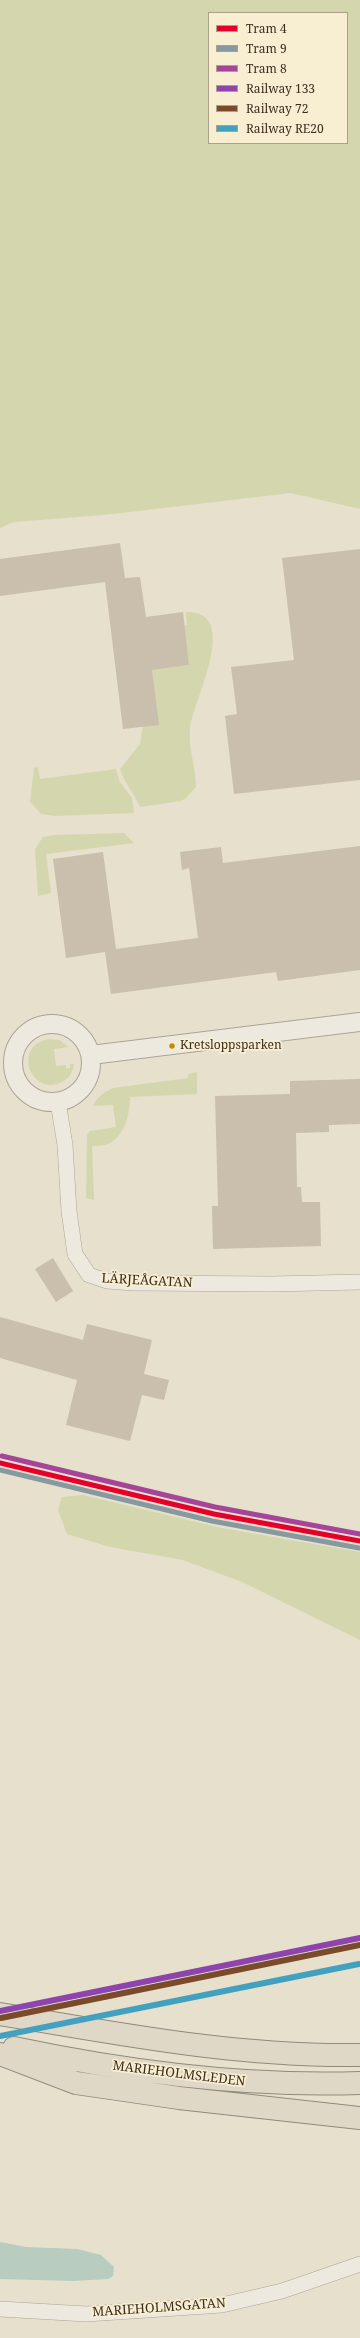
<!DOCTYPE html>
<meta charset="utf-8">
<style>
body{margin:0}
#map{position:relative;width:360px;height:2338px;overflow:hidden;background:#e6e0cc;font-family:"Noto Serif",serif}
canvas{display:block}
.legend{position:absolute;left:208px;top:12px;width:140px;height:132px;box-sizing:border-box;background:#f8eed2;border:1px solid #aca08a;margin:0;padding:5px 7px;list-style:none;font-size:12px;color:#3b2c1d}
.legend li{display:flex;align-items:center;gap:8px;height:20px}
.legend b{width:20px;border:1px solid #aca08a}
</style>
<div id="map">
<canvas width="360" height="2338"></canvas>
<ul class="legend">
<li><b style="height:5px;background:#e4002b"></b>Tram 4</li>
<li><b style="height:5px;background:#8799a0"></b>Tram 9</li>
<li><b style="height:5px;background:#a54499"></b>Tram 8</li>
<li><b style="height:5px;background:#8e44ad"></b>Railway 133</li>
<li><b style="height:5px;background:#7a4b2a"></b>Railway 72</li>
<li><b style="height:5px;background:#42a1bf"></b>Railway RE20</li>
</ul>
</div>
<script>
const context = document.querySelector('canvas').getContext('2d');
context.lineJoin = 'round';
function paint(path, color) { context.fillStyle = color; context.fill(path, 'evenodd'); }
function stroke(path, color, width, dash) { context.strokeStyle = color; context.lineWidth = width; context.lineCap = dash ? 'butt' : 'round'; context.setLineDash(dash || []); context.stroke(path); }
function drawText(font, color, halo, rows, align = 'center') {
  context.font = font + ' "Noto Serif",serif'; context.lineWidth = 3.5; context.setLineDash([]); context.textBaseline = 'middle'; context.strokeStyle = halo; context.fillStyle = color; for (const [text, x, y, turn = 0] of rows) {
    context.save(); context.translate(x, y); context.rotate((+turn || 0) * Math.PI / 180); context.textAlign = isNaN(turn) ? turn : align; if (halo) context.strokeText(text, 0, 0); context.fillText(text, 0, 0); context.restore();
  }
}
paint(new Path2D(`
 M0,0H360V509L291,493L104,515L14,522L0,528ZM209,13H347V143H209Z
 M186,612C243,611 192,702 190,729C188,749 196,767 196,787L186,798L181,801L140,807C134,793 124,783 120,769L140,744L152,670L189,665L184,626L187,625Z
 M38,767L40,779L116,769L120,782L132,798L134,813L55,816L41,814L30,802L34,768Z
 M124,833L134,843L46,854L51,893L38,896L35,849L43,837L54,835Z
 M50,1039L59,1040L69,1047L54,1049L56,1066L66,1065V1068H70V1064H74C73,1072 69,1078 62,1082C31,1098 11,1044 50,1039Z
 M197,1072V1094L130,1097C130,1114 124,1140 105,1145C101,1146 96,1146 92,1146L94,1200L86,1198L87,1135L90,1131L116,1127L113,1105L93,1106C97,1097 104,1092 113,1088L188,1078V1074Z
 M83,1495L222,1528L360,1552V1640L242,1582L183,1560L110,1547L67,1534L58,1510L62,1497Z`), '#d4d7ae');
paint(new Path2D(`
 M0,2242L26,2247L77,2249L101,2255L114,2267L113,2276L108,2279L73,2281L0,2279Z`), '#b8ccc0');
paint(new Path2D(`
 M120,543L125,578L140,577L146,617L183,612L189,665L152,670L159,725L123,729L105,582L0,596V559Z
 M360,549V780L234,794L225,716L237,714L231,667L294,660L282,558Z
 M360,846V970L278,981L276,972L111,994L105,952L66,958L53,859L103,852L116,949L198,938L189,868L182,870L180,852L221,847L223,863Z
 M360,1079V1124L329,1125V1132L296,1133L297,1187H301L302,1202H320L321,1246L213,1249L212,1206H218L215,1096L290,1094V1081Z
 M53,1258L73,1291L56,1302L35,1269Z
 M0,1317L83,1340L87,1324L152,1340L144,1374L169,1380L164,1400L142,1395L130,1441L66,1425L77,1380L0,1358Z`), '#cabead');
const minor = new Path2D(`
 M58,1102L65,1145L69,1211L75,1254L89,1275L107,1281L134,1283L272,1284L360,1282
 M0,2309L86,2314L222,2305L282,2291L360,2264`);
const tertiary = new Path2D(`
 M13 1063a39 39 0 1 1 78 0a39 39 0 1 1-78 0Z
 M91,1055L360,1022`);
const trunk = new Path2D(`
 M0,2014C120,2034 238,2057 360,2055
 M14,2048C128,2072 243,2087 360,2083
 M0,2054L76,2083L179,2098L360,2118`);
stroke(minor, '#aba496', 16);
stroke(tertiary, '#aba496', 20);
stroke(trunk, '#908a7c', 24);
stroke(minor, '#eee9df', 15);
stroke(tertiary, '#eee9df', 18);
stroke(trunk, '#e0d8c6', 22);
stroke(new Path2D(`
 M0,2011L360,1938`), '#8e44ad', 6);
stroke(new Path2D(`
 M1,2018L360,1945`), '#7a4b2a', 6);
stroke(new Path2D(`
 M0,2036L359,1964`), '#42a1bf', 6);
stroke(new Path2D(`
 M0,1463L214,1514L360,1541`), '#e4002b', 5);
stroke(new Path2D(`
 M0,1470L212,1521L359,1548`), '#8799a0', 5);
stroke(new Path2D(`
 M2,1456L215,1507L360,1534`), '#a54499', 5);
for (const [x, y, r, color] of [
 [172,1046,3.5,"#c88807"]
]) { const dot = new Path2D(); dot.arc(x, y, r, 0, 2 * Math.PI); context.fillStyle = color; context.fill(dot); stroke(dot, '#f8eed2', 1.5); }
drawText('12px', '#3b2c1d', '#f8eed2', [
 ["Kretsloppsparken",180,1046]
], 'left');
drawText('13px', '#3b2c1d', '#f8eed2', [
 ["LÄRJEÅGATAN",147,1281,3],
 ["MARIEHOLMSLEDEN",179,2074,7],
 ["MARIEHOLMSGATAN",159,2308,-4]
]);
</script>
